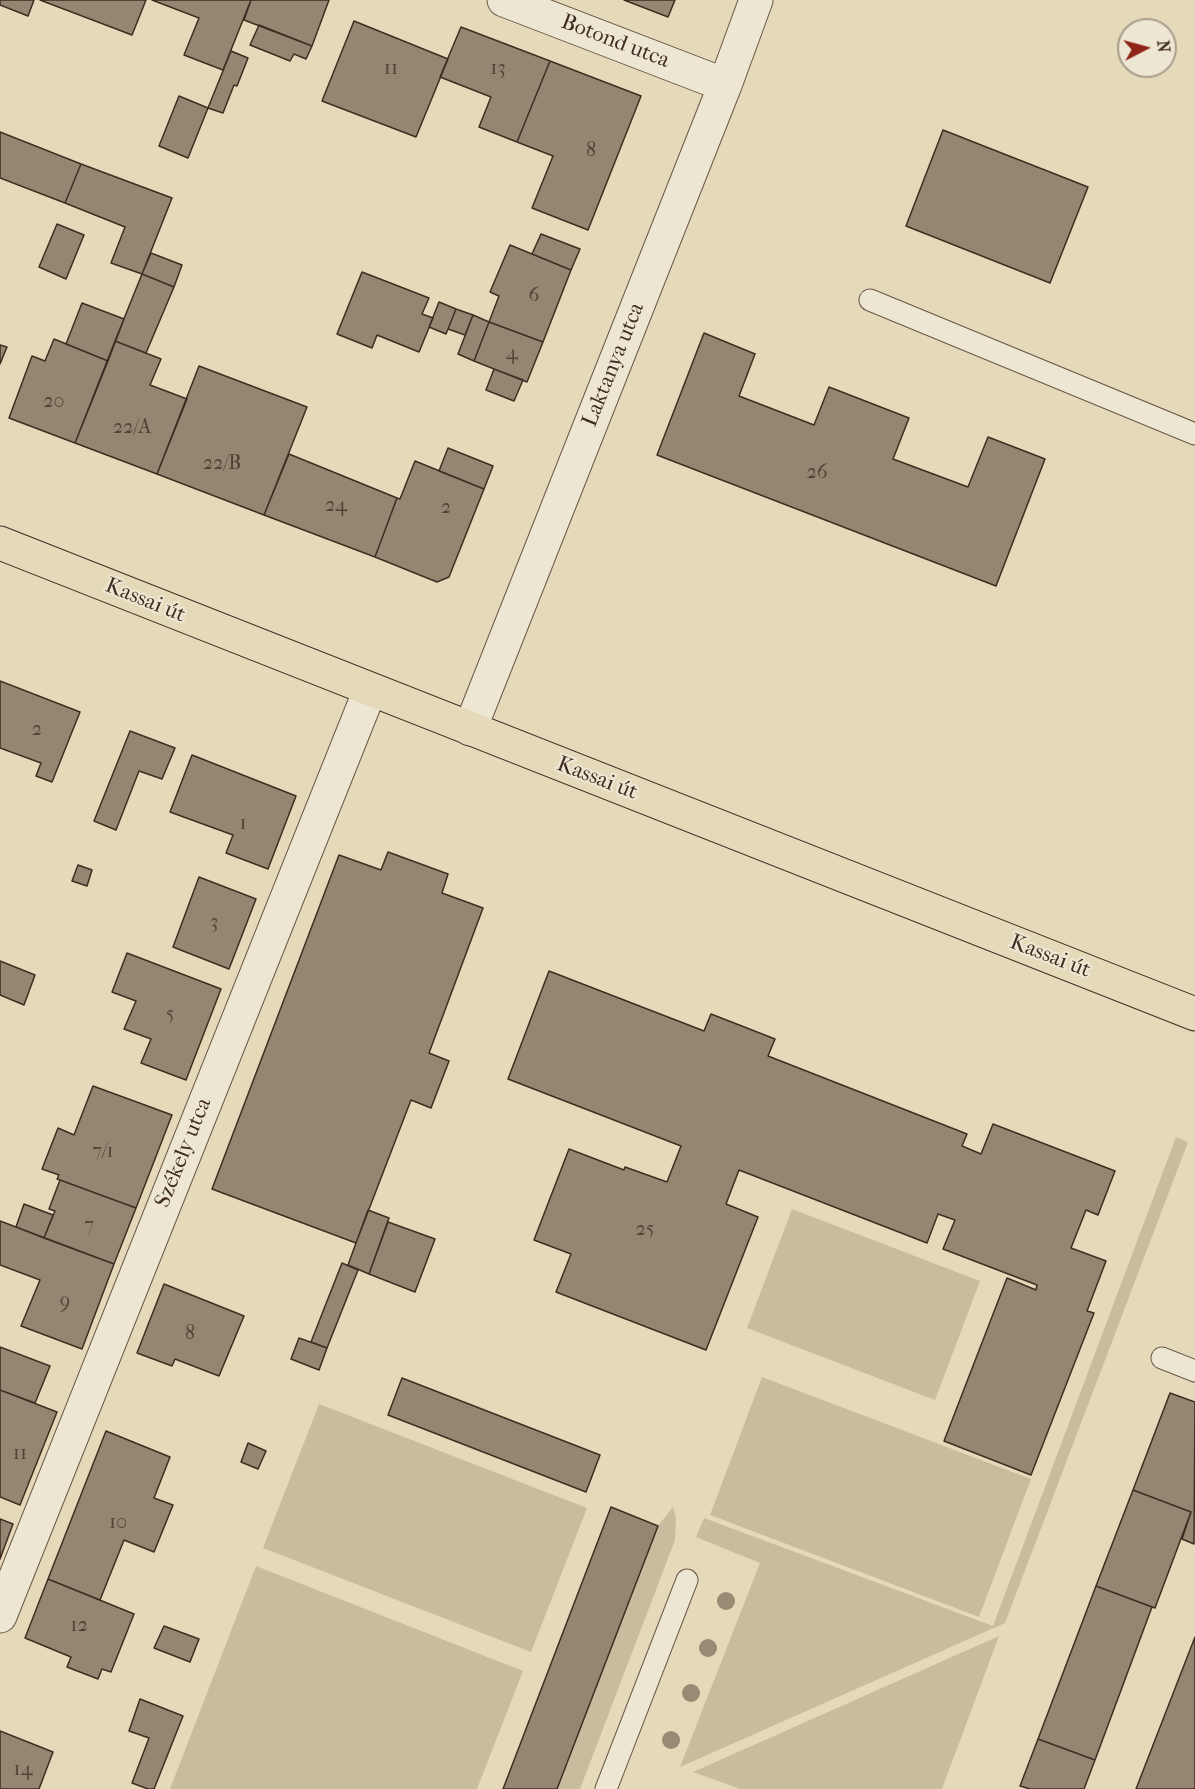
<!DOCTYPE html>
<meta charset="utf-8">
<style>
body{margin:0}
#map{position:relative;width:1195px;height:1789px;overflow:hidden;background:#e4d9b9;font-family:"IM FELL French Canon",serif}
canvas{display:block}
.north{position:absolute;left:1117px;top:18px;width:60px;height:60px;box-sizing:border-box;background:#ede6d2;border:2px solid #a89c8c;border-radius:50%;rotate:84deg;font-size:16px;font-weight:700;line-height:24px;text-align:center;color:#402c22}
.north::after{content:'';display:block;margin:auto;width:21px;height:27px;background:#8f2418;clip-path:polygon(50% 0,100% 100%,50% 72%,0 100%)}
</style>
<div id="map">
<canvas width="1195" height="1789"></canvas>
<div class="north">N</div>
</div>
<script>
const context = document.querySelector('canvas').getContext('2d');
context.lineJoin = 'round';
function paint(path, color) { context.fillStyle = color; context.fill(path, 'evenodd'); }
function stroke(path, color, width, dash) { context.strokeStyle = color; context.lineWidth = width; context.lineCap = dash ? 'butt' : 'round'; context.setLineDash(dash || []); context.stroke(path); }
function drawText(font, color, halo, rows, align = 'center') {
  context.font = font + ' "IM FELL French Canon",serif'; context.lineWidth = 4.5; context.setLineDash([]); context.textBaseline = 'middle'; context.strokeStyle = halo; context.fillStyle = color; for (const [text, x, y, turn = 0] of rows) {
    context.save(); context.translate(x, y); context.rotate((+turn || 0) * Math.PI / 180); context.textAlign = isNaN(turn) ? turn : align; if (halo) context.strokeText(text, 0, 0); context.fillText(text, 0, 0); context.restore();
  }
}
paint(new Path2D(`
 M1176,1137L1188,1142L1005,1623L680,1767L760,1563L696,1537L704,1518L993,1626Z
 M792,1209L980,1281L935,1400L747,1328Z
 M762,1377L1031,1479L979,1617L710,1515Z
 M319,1404L587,1508L531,1652L263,1548Z
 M673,1507L676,1518L675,1540L580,1789H557L658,1526Z
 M256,1566L523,1671L477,1789H170Z
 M999,1636L942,1789H740L693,1772Z`), '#c8bc9f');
const building = new Path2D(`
 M0,0H34L28,16L0,5Z
 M40,0H146L132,35Z
 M152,0H251L223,70L184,55L199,18Z
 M251,0H329L312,46L244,20Z
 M624,0H675L668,17Z
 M354,21L448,59L416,137L322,101Z
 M259,25L312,46L306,59L294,54L290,61L250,45Z
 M461,27L550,61L517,142L479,127L491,97L440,77Z
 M231,51L248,58L237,86L234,85L223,113L208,108Z
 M550,61L641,96L588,230L532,208L553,156L517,142Z
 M179,96L208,108L188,158L159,146Z
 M943,130L1088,187L1050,283L906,226Z
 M0,132L81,164L65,203L0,178Z
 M81,164L172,198L142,274L111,263L125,227L65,203Z
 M57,224L84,235L66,279L39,267Z
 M541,234L580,249L571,270L532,254Z
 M510,245L571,270L543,342L489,322L499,296L490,292Z
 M151,253L182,265L174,287L142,274Z
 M362,272L429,298L422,314L433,318L419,352L377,335L372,348L337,334Z
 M142,274L174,287L146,353L115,341Z
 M439,302L456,309L446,334L429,327Z
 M82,303L124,319L108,361L66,344Z
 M456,309L473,315L465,335L448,329Z
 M473,315L489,322L474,361L458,354Z
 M489,322L543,342L527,382L474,361Z
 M704,333L755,354L739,396L814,425L829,387L909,418L893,459L968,487L988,437L1045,459L996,586L657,455Z
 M54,339L108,361L75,443L9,418L32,356L45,361Z
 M115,341L161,359L150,385L187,399L157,474L75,443Z
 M0,345L7,347L0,364Z
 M199,366L307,407L264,515L157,474Z
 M494,369L523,380L514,401L486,390Z
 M448,448L493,466L484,489L439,471Z
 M289,454L397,498L375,557L264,515Z
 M415,461L484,489L449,577L437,582L375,557L397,498L400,499Z
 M0,681L80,712L52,782L36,776L41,763L0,748Z
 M130,731L175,748L162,779L139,771L116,830L94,821Z
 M192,755L296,796L268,869L226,853L233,835L170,812Z
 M388,852L448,874L442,893L483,908L429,1053L449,1061L431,1108L411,1100L356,1243L212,1189L339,855L381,870Z
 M78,865L92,870L87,886L72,881Z
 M199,877L256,899L229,969L173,947Z
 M127,953L221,989L186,1080L141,1063L151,1039L124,1029L136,1001L112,992Z
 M0,961L35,975L24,1005L0,995Z
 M549,971L704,1031L711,1014L775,1039L768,1056L967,1134L962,1146L981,1154L993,1124L1115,1171L1098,1215L1086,1210L1071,1248L1106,1261L1087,1311L1094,1313L1031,1475L944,1441L1007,1278L1036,1290L1037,1285L943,1249L955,1220L938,1214L927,1243L739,1170L726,1204L758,1217L706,1350L556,1292L571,1254L534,1240L569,1149L624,1170L625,1167L667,1182L681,1146L508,1079Z
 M93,1086L172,1115L136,1208L60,1180L57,1179L59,1175L42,1169L58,1128L74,1135Z
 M60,1180L136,1208L114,1264L44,1238L55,1211L49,1209Z
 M24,1204L53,1215L44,1238L16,1227Z
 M368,1210L389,1218L369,1274L348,1265Z
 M0,1221L114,1264L82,1349L21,1326L40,1280L0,1265Z
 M388,1222L435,1239L415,1292L369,1274Z
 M342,1263L358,1270L327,1348L311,1342Z
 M164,1284L244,1316L219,1376L175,1359L172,1366L137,1353Z
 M299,1338L327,1348L319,1370L291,1359Z
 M0,1347L50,1366L35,1403L0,1390Z
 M402,1378L600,1455L586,1492L388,1415Z
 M0,1390L57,1412L20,1505L0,1497Z
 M1170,1393L1195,1402L1194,1544L1182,1539L1191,1512L1133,1490Z
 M106,1431L170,1457L154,1498L173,1505L154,1552L124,1540L100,1600L48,1579Z
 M248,1443L266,1451L258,1469L241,1462Z
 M1133,1490L1191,1512L1155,1608L1096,1586Z
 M611,1507L658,1526L557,1789H503Z
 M0,1519L13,1524L0,1559Z
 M48,1579L134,1614L111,1672L102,1669L98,1679L67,1667L71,1657L25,1638Z
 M1096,1586L1152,1607L1095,1760L1038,1739Z
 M164,1626L199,1639L190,1662L154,1648Z
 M1195,1637V1789H1136Z
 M140,1699L183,1716L154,1789H148L132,1783L149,1738L129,1731Z
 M0,1731L53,1752L39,1789H0Z
 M1038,1739L1095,1760L1084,1789H1030L1020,1786Z`);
paint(building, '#958671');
stroke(building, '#402c22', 1.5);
const service = new Path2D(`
 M870,300L1195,434
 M1162,1358L1195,1371
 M606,1789L687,1580`);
const minor = new Path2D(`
 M504,0L725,85
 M470,729L725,85L756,0
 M0,1616L370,690`);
const primary = new Path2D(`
 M0,543L1195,1014`);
stroke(service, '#695748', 23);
stroke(minor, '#695748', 35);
stroke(primary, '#402c22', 35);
stroke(service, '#ede6d2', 21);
stroke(minor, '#ede6d2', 33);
stroke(primary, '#e4d9b9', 33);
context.fillStyle = '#998a74';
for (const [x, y] of [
 [726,1601],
 [708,1648],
 [691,1693],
 [671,1740]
]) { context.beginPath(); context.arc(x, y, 9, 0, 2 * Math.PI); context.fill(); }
drawText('20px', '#554236', null, [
 ["11",391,69],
 ["13",498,69],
 ["8",591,151],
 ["6",534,296],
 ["4",512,354],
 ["20",54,402],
 ["22/A",132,428],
 ["22/B",222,464],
 ["26",817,473],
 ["24",336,506],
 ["2",446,508],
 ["2",37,730],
 ["1",243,824],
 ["3",214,923],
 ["5",170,1015],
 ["7/1",103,1152],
 ["7",89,1226],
 ["25",645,1230],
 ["9",65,1303],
 ["8",190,1334],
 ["11",20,1454],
 ["10",118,1523],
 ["12",79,1626],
 ["14",23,1770]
]);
drawText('22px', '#402c22', '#ede6d2', [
 ["Botond utca",615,42,21],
 ["Laktanya utca",614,365,-68],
 ["Kassai út",145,601,22],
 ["Kassai út",597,779,21],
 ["Kassai út",1050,957,21],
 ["Székely utca",184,1153,-68]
]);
</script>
